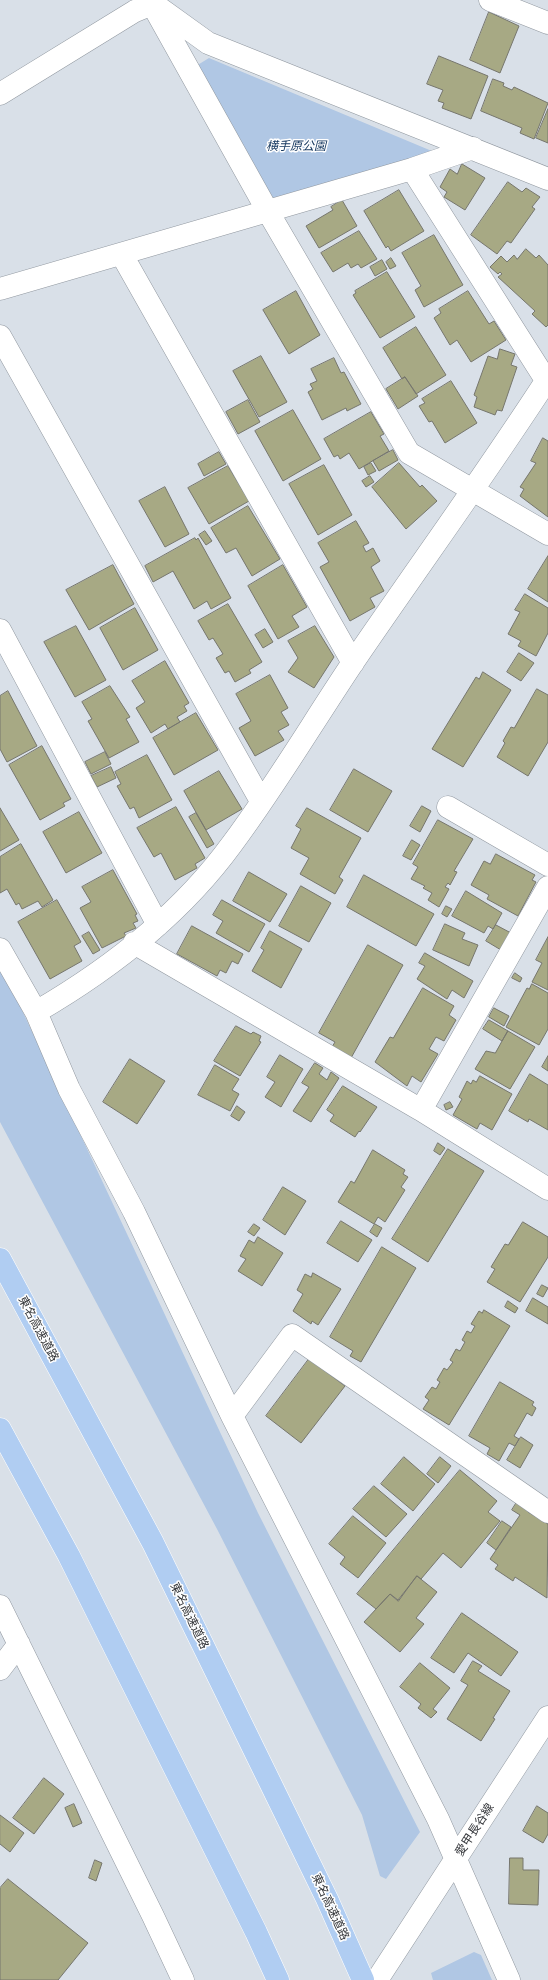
<!DOCTYPE html>
<meta charset="utf-8">
<style>
body{margin:0}
canvas{display:block;background:#d9e0e8}
</style>
<canvas width="548" height="1980"></canvas>
<script>
const context = document.querySelector('canvas').getContext('2d');
context.lineJoin = 'round';
function paint(path, color) { context.fillStyle = color; context.fill(path, 'evenodd'); }
function stroke(path, color, width, dash) { context.strokeStyle = color; context.lineWidth = width; context.lineCap = dash ? 'butt' : 'round'; context.setLineDash(dash || []); context.stroke(path); }
function drawText(font, color, halo, rows, align = 'center') {
  context.font = font + ' Bitter,"Noto Sans JP",serif'; context.lineWidth = 3; context.setLineDash([]); context.textBaseline = 'middle'; context.strokeStyle = halo; context.fillStyle = color; for (const [text, x, y, turn = 0] of rows) {
    context.save(); context.translate(x, y); context.rotate((+turn || 0) * Math.PI / 180); context.textAlign = isNaN(turn) ? turn : align; if (halo) context.strokeText(text, 0, 0); context.fillText(text, 0, 0); context.restore();
  }
}
paint(new Path2D(`
 M209,58L439,154L273,205L196,66Z
 M0,970L20,1006L258,1513L420,1832L386,1879L380,1876L362,1815L217,1529L0,1122Z
 M474,1952L481,1955L492,1980H433L431,1973Z`), '#b0c7e4');
const building = new Path2D(`
 M489,12L519,26L500,73L470,60Z
 M439,56L488,76L471,119L442,108L444,103L438,101L443,90L427,84Z
 M493,79L504,83L503,86L512,90L514,87L548,103L534,139L520,133L522,128L481,111Z
 M548,109V143L536,138Z
 M462,164L485,178L465,210L444,197L447,192L440,187L450,169L457,174Z
 M508,182L522,192L526,188L540,197L532,207L535,209L511,243L507,241L497,254L471,235Z
 M399,190L424,231L391,251L388,246L386,248L364,211Z
 M342,200L357,226L319,248L306,226L333,210L331,207Z
 M359,231L377,259L361,268L358,264L351,268L348,263L333,272L321,253Z
 M434,235L463,285L424,307L415,290L421,286L402,253Z
 M526,249L536,258L539,255L548,265V325L546,327L532,314L535,311L498,277L502,274L500,272L498,274L490,267L501,256L507,262L514,255L517,259Z
 M391,258L396,266L390,269L386,262Z
 M382,260L387,269L375,276L370,267Z
 M387,272L415,317L380,338L353,295L356,293L355,291Z
 M296,291L320,335L289,354L263,310Z
 M468,291L489,324L494,321L506,340L471,362L457,340L450,345L434,318L441,313L439,309Z
 M416,327L446,375L416,394L405,377L402,379L383,348Z
 M500,349L515,354L511,365L517,367L502,411L497,410L495,415L474,407L477,397L474,395L488,356L497,359Z
 M261,356L287,402L259,417L233,371Z
 M334,358L341,373L344,372L361,404L347,411L346,408L322,420L308,392L313,389L310,384L317,381L311,369Z
 M405,377L418,396L398,409L386,389Z
 M451,381L477,423L445,443L432,421L429,422L419,406L425,403L422,399Z
 M248,400L260,422L238,434L226,412Z
 M293,410L321,459L283,481L255,431Z
 M371,412L384,434L380,436L389,451L359,469L349,453L340,459L338,455L334,457L324,439Z
 M543,438L548,441V517L520,496L524,489L520,487L536,463L531,461Z
 M393,450L398,460L379,471L373,461Z
 M219,452L226,464L204,476L198,464Z
 M371,463L376,471L368,475L364,467Z
 M399,463L420,487L422,485L437,501L406,529L372,487Z
 M324,465L352,515L318,535L289,484Z
 M228,466L249,501L209,524L188,488Z
 M370,476L374,482L366,487L362,481Z
 M165,487L189,534L165,547L139,501Z
 M248,506L280,559L252,576L236,548L226,553L211,528Z
 M356,521L369,543L363,546L366,552L373,548L380,561L371,567L384,591L370,598L375,607L350,621L320,567L329,562L318,543Z
 M205,531L212,541L206,545L199,535Z
 M195,538L196,540L198,538L231,598L211,609L207,601L194,609L173,571L153,582L145,566Z
 M548,556V602L528,589Z
 M113,565L134,604L89,630L66,590Z
 M283,565L307,607L292,616L299,627L278,639L248,586Z
 M525,594L548,608V633L536,656L518,646L521,641L508,634L520,612L515,610Z
 M228,604L262,662L249,670L251,673L235,682L229,671L225,673L216,658L223,654L213,638L209,640L198,621Z
 M135,608L158,650L123,670L100,628Z
 M76,626L106,680L75,697L44,642Z
 M315,626L334,657L314,688L288,672L298,658L288,641Z
 M265,629L273,642L263,648L255,635Z
 M519,653L534,663L521,681L507,672Z
 M165,661L189,703L184,706L187,711L177,717L180,722L168,729L165,724L151,733L136,708L145,702L132,681Z
 M483,672L511,690L463,767L432,749L476,677L479,679Z
 M270,675L288,708L281,712L289,725L278,731L284,740L255,756L239,728L251,721L236,694Z
 M110,686L130,717L126,719L139,742L109,758L88,721L92,719L82,702Z
 M537,689L548,695V742L528,776L497,757L505,743L503,741L511,727L514,728Z
 M8,691L37,746L7,762L0,749V696Z
 M196,713L218,750L174,775L153,738Z
 M42,746L71,799L63,803L65,806L40,820L9,765Z
 M105,752L111,764L91,774L85,762Z
 M147,755L172,800L139,818L134,807L130,809L117,786L121,784L115,772Z
 M111,767L116,778L97,787L91,776Z
 M354,769L392,791L368,832L330,810Z
 M219,771L242,809L206,830L184,791Z
 M422,806L431,811L420,832L410,826Z
 M176,807L205,858L195,864L197,868L175,880L161,853L154,857L137,828Z
 M0,808L19,840L0,851Z
 M307,808L361,838L339,877L343,880L335,894L300,874L309,858L291,848L301,829L296,826Z
 M79,812L102,853L66,873L43,832Z
 M196,813L214,844L207,848L189,817Z
 M438,820L473,839L454,871L457,872L450,885L448,883L445,887L449,889L439,907L428,900L432,893L423,888L425,886L411,879L418,867L413,864Z
 M412,840L420,845L411,860L403,856Z
 M21,844L53,900L42,907L38,901L22,909L19,903L16,905L7,889L0,893V857Z
 M496,854L535,875L532,880L536,882L518,916L487,899L489,895L471,885L484,861L490,864Z
 M113,870L137,914L135,915L138,921L133,923L136,928L124,933L126,936L102,948L80,908L91,902L82,887Z
 M249,872L287,894L270,922L233,901Z
 M364,875L434,914L416,946L347,907Z
 M301,886L331,903L309,942L279,926Z
 M466,891L502,913L493,929L488,926L484,933L452,916Z
 M57,900L81,942L74,946L82,961L50,979L18,922Z
 M222,900L265,924L249,952L216,933L223,921L213,915Z
 M446,906L452,909L447,917L442,914Z
 M445,924L465,933L462,939L478,945L469,966L433,950Z
 M496,925L511,933L501,950L486,941Z
 M192,926L243,954L238,964L232,961L226,973L220,970L217,976L177,954Z
 M270,931L302,949L281,988L252,971L264,950L261,948Z
 M89,932L100,950L93,954L82,936Z
 M548,937V990L532,982L542,963L536,960Z
 M368,945L403,965L351,1058L332,1047L335,1042L319,1033Z
 M425,953L473,981L464,998L452,990L447,999L417,979L425,966L419,963Z
 M515,973L522,978L520,982L512,978Z
 M532,984L548,993V1029L539,1045L506,1027L527,988L529,989Z
 M423,988L454,1006L449,1015L456,1020L444,1041L436,1037L429,1049L438,1054L421,1082L412,1076L407,1086L375,1062L390,1037L393,1038Z
 M494,1008L509,1016L504,1026L489,1017Z
 M489,1020L508,1031L502,1041L483,1029Z
 M236,1026L251,1034L253,1032L261,1036L259,1041L261,1042L240,1076L214,1061Z
 M508,1031L535,1047L510,1089L475,1069L486,1051L495,1053Z
 M280,1055L303,1069L281,1107L265,1097L275,1082L267,1077Z
 M548,1056V1071L542,1067Z
 M130,1059L165,1081L137,1124L103,1102Z
 M315,1063L323,1068L319,1074L327,1080L331,1072L339,1078L311,1122L293,1111L309,1087L302,1083Z
 M215,1065L239,1079L232,1090L239,1094L230,1111L198,1095Z
 M530,1074L548,1085V1130L529,1119L528,1122L509,1111Z
 M480,1076L512,1094L492,1130L480,1123L477,1129L453,1115L462,1099L459,1097L467,1081L471,1084L473,1080L476,1082Z
 M343,1086L377,1107L360,1132L359,1131L355,1137L330,1121L334,1115L327,1110Z
 M450,1102L453,1107L446,1110L444,1105Z
 M237,1106L245,1112L239,1121L231,1116Z
 M438,1143L445,1148L440,1155L434,1151Z
 M448,1149L484,1171L428,1262L392,1239Z
 M373,1150L405,1170L403,1174L408,1177L401,1187L405,1190L385,1222L378,1217L374,1224L338,1202L351,1181L354,1183Z
 M283,1187L306,1201L285,1235L263,1220Z
 M341,1221L372,1240L358,1262L327,1243Z
 M523,1222L548,1237V1257L520,1302L487,1282L495,1269L491,1267L505,1244L508,1245Z
 M254,1224L260,1228L254,1236L248,1232Z
 M375,1224L382,1228L377,1237L370,1232Z
 M258,1237L283,1253L262,1286L238,1271L246,1259L240,1256L249,1240L254,1243Z
 M382,1247L416,1268L361,1362L350,1356L353,1351L330,1337Z
 M313,1273L341,1289L318,1325L312,1321L311,1324L293,1311L303,1294L297,1290L305,1274L311,1277Z
 M542,1285L548,1288L543,1297L537,1294Z
 M533,1298L548,1307V1324L526,1311Z
 M508,1301L518,1308L515,1313L505,1307Z
 M484,1310L510,1326L449,1425L423,1409L429,1400L425,1397L432,1387L436,1389L440,1382L437,1380L444,1368L447,1370L453,1362L450,1360L456,1349L460,1351L465,1342L462,1340L467,1331L471,1333L475,1326L471,1324L479,1311L482,1313Z
 M309,1359L345,1386L301,1443L266,1416Z
 M500,1382L534,1402L532,1405L536,1408L532,1416L527,1413L514,1436L519,1439L515,1446L509,1443L499,1461L487,1454L490,1448L469,1436Z
 M521,1437L533,1445L520,1468L507,1460Z
 M404,1457L435,1484L413,1511L381,1484Z
 M440,1457L451,1466L438,1483L427,1474Z
 M460,1470L497,1501L488,1512L500,1521L461,1568L443,1553L421,1579L417,1576L398,1600L390,1594L376,1609L357,1594Z
 M374,1486L407,1514L386,1537L353,1509Z
 M517,1502L529,1510L528,1512L548,1524L547,1598L515,1577L513,1581L495,1569L498,1565L490,1559L520,1515L512,1510Z
 M353,1516L386,1543L358,1578L340,1564L345,1557L329,1544Z
 M502,1521L511,1527L496,1550L487,1543Z
 M417,1576L437,1592L416,1618L424,1624L400,1652L364,1622L390,1594L398,1601Z
 M462,1613L518,1652L501,1676L468,1653L454,1673L431,1658Z
 M473,1661L482,1666L478,1671L510,1691L493,1718L495,1719L481,1741L447,1719L468,1685L461,1681Z
 M420,1663L450,1688L433,1709L437,1712L431,1718L418,1708L421,1704L400,1687Z
 M44,1778L64,1794L34,1834L13,1818Z
 M74,1804L82,1823L73,1827L65,1808Z
 M537,1806L548,1813V1834L543,1843L523,1831Z
 M0,1815L24,1833L10,1852L0,1844Z
 M510,1858H523V1870H539L538,1905L509,1904Z
 M95,1860L102,1863L96,1881L89,1878Z
 M8,1879L88,1943L58,1980H0V1888Z`);
paint(building, '#a7a984');
stroke(building, '#76766d', 1);
const minor = new Path2D(`
 M490,0L548,23
 M158,7L208,43L548,179
 M0,94L135,11L152,4L267,210L409,453L548,534
 M412,169L546,380
 M122,255L353,663
 M0,289L412,169L473,148
 M0,336L261,801
 M0,630L158,925
 M448,807L548,865
 M134,943L421,1110L548,1189
 M0,949L36,1012L69,1089L134,1212L232,1416L438,1819L509,1980
 M36,1012C110,969 181,914 232,844C276,785 313,722 354,661C418,567 486,474 548,378
 M421,1110L548,887
 M232,1416L292,1335L548,1512
 M0,1606L153,1916L183,1980
 M0,1669L19,1644
 M377,1980L548,1717`);
const highway = new Path2D(`
 M0,1259L153,1543L327,1899L363,1980
 M0,1429L69,1556L256,1932L278,1980`);
stroke(minor, '#9198a0', 23);
stroke(highway, '#fff', 23);
stroke(minor, '#fff', 22);
stroke(highway, '#b0cdf2', 22);
drawText('italic 12px', '#183a61', '#fff', [
 ["横手原公園",296,147]
]);
drawText('12px', '#35373b', '#fff', [
 ["東名高速道路",38,1329,62],
 ["東名高速道路",189,1616,64],
 ["愛甲長谷線",475,1830,-57],
 ["東名高速道路",330,1907,65]
]);
</script>
